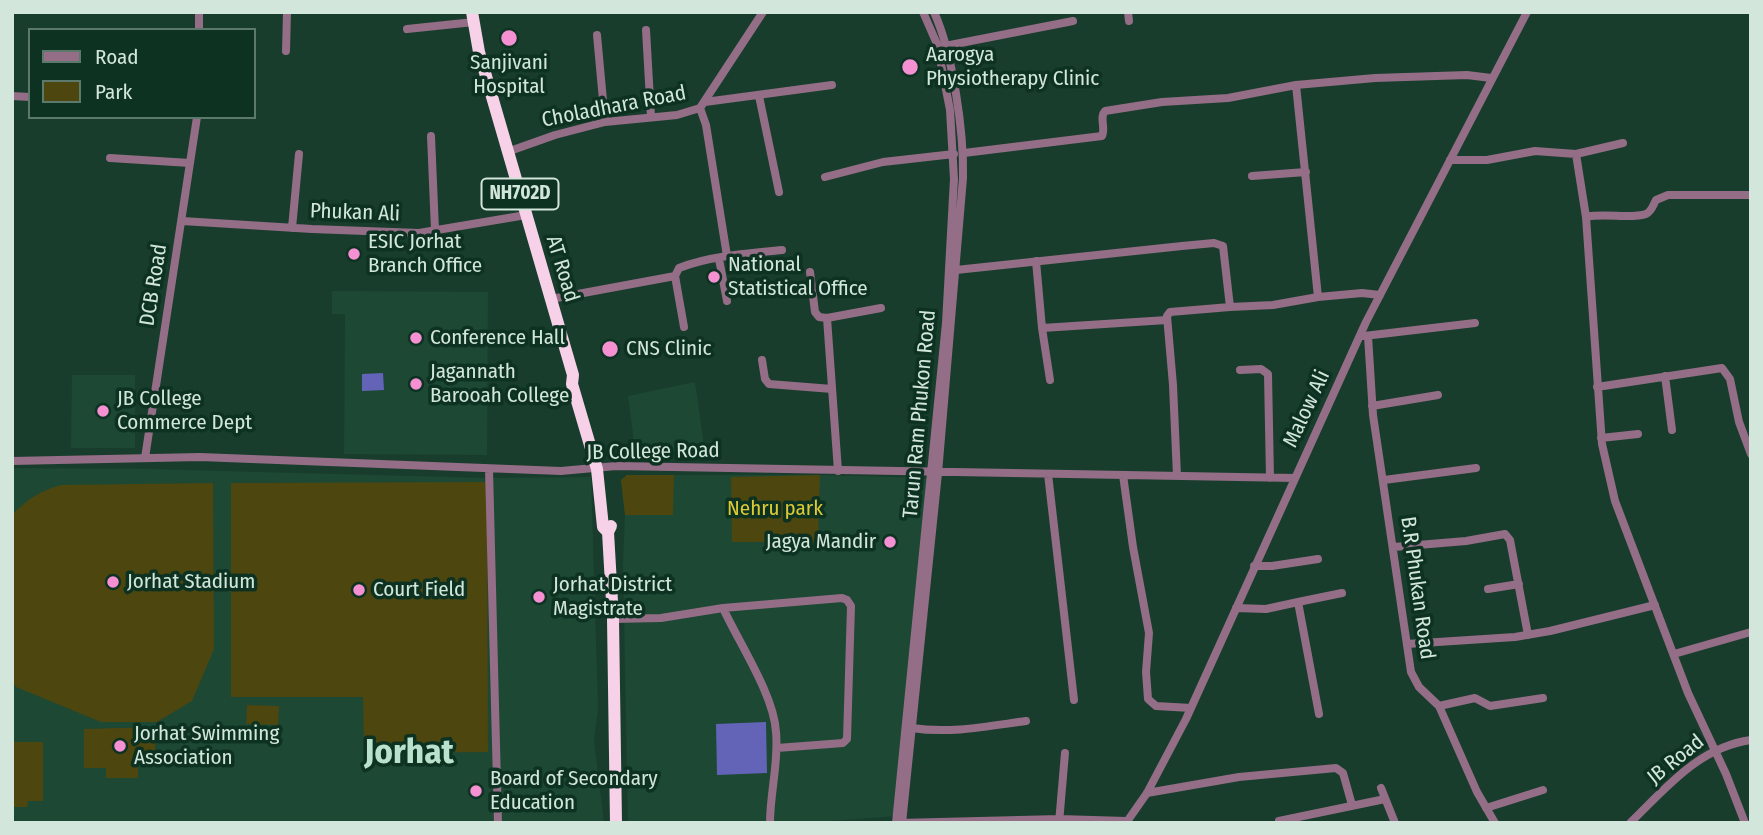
<!DOCTYPE html>
<style>
body{margin:0}
#map{position:relative;width:1763px;height:835px;overflow:hidden;background:#193d2c;font-family:"Fira Sans Condensed",sans-serif}
canvas{display:block}
.frame{position:absolute;inset:0;border:14px solid #d2e6db;pointer-events:none}
.legend{position:absolute;left:28px;top:28px;width:228px;height:91px;box-sizing:border-box;background:#0d3222;border:2px solid #5c7a6c;margin:0;padding:9px 12px;list-style:none;font-size:21px;color:#d2e6db}
.legend li{display:flex;align-items:center;gap:14px;height:35px}
.legend b{width:35px;border:2px solid #5c7a6c}
</style>
<div id="map">
<canvas width="1763" height="835"></canvas>
<div class="frame"></div>
<ul class="legend">
<li><b style="height:9px;background:#946e86"></b>Road</li>
<li><b style="height:19px;background:#4d460f"></b>Park</li>
</ul>
</div>
<script>
const context = document.querySelector('canvas').getContext('2d');
context.lineJoin = 'round';
function paint(path, color) { context.fillStyle = color; context.fill(path, 'evenodd'); }
function stroke(path, color, width, dash) { context.strokeStyle = color; context.lineWidth = width; context.lineCap = dash ? 'butt' : 'round'; context.setLineDash(dash || []); context.stroke(path); }
function drawText(font, color, halo, rows, align = 'center') {
  context.font = font + ' "Fira Sans Condensed",sans-serif'; context.lineWidth = 7; context.setLineDash([]); context.textBaseline = 'middle'; context.strokeStyle = halo; context.fillStyle = color; for (const [text, x, y, turn = 0] of rows) {
    context.save(); context.translate(x, y); context.rotate((+turn || 0) * Math.PI / 180); context.textAlign = isNaN(turn) ? turn : align; if (halo) context.strokeText(text, 0, 0); context.fillText(text, 0, 0); context.restore();
  }
}
paint(new Path2D(`
 M332,291L488,292L487,455L344,454L345,314H332Z
 M72,375H135V448H71Z
 M695,382L705,453L635,449L628,396Z
 M12,468L147,469L486,478L591,477L598,709L594,740L604,823H12Z
 M627,475H820L930,478L897,816L803,823H628L623,562L625,515L621,480Z`), '#1c4834');
paint(new Path2D(`
 M627,475H674L673,515H625L621,480Z
 M820,475L818,542H732L731,477Z
 M487,482L488,752L364,753L363,697H231V483Z
 M213,483L214,649L192,701L157,722H101L16,687L12,680V515C27,499 40,491 61,485Z
 M247,705L279,706L278,725L246,724Z
 M155,727V764H138V778H106V768H84V729Z
 M12,742H43V801H28L27,807H12Z`), '#4d460f');
paint(new Path2D(`
 M383,373L384,390L362,391V374Z
 M766,722L767,773L717,775L716,724Z`), '#6364b8');
stroke(new Path2D(`
 M1128,12L1129,21
 M407,29L474,22
 M199,30V12
 M646,30L651,117
 M597,35L605,122
 M945,46L1073,21
 M286,51L287,12
 M1296,85L1318,297L1362,293L1380,295
 M12,96L30,97
 M759,96L779,192
 M705,102L832,85
 M700,108L706,125L727,256
 M431,136L435,230
 M507,152L555,135L605,122L677,115L700,108L763,12
 M964,153L1102,136C1106,128 1099,117 1105,111L1162,102L1228,98L1296,85L1375,78L1467,75L1491,78
 M1576,154L1623,143
 M110,158L190,163
 M1450,160H1487L1535,151L1576,154L1586,217L1602,444L1615,501L1688,693L1726,774L1745,823
 M1252,176L1306,172
 M825,177L883,162L954,154
 M1586,217C1603,213 1633,219 1646,214C1652,211 1653,205 1656,200L1668,195H1750
 M182,221L312,229L419,233L526,215
 M292,228L299,154
 M719,259L727,301
 M1036,261L1042,328L1167,320
 M956,270L1182,246L1214,243L1223,246L1230,307L1170,312L1167,316L1173,385L1177,476
 M810,272L815,312L819,317L827,318L881,308
 M551,299L675,276
 M1230,307L1273,305L1318,297
 M827,318L838,471
 M684,327L675,276L679,268C709,256 750,253 782,250
 M1042,328L1050,380
 M1364,336L1475,323
 M1368,336L1373,415L1411,672L1419,687L1439,706L1477,792L1495,823
 M762,360L765,379L769,384L832,389
 M1240,370L1261,369L1268,374L1270,478
 M1665,376L1672,430
 M1597,387L1722,368L1730,379L1739,422L1751,454
 M1372,406L1438,395
 M1601,438L1638,434
 M145,458L197,117
 M12,461L200,457L561,471L616,466L1295,478
 M489,469L498,823
 M1048,474L1074,700
 M1123,475L1133,547L1149,633L1146,672L1148,699L1156,706L1191,708
 M1384,480L1476,468
 M1394,547L1466,541L1505,534L1510,540L1528,635
 M1254,566H1272L1318,559
 M1488,589L1519,584
 M1298,602L1342,593
 M723,608L842,598L847,600L851,606L847,739L843,743L777,748
 M1236,608L1266,609L1298,602L1319,714
 M613,619L661,618L723,608C739,643 774,695 776,732C779,762 770,792 770,823
 M1407,644L1515,637L1550,631L1655,605
 M1674,654L1751,632
 M1439,706L1475,698L1490,706L1543,698
 M912,728C950,734 989,726 1026,721
 M1381,788L1395,823
 M1147,793L1239,777L1336,768L1343,773L1352,805
 M1486,808L1543,790
 M1279,821L1385,799
 M896,823L946,323L954,179L950,110L937,44L923,12
 M899,823L1059,819L1126,821
 M902,823L938,473L963,178C964,132 953,54 934,12
 M1059,823L1065,753
 M1126,823L1147,793L1186,719L1366,322L1527,12
 M1630,823C1666,788 1699,747 1751,740`), '#946e86', 8);
stroke(new Path2D(`
 M472,12L479,52L573,375L572,384L597,469L603,527L608,532
 M611,526L608,532L613,619L616,823`), '#f6d1e8', 12);
for (const [x, y, r, color] of [
 [509,38,9,"#f591d3"],
 [910,67,9,"#f591d3"],
 [354,254,7,"#f591d3"],
 [714,277,7,"#f591d3"],
 [416,338,7,"#f591d3"],
 [610,349,9,"#f591d3"],
 [416,384,7,"#f591d3"],
 [103,411,7,"#f591d3"],
 [890,542,7,"#f591d3"],
 [113,582,7,"#f591d3"],
 [359,590,7,"#f591d3"],
 [539,597,7,"#f591d3"],
 [120,746,7,"#f591d3"],
 [476,791,7,"#f591d3"]
]) { const dot = new Path2D(); dot.arc(x, y, r, 0, 2 * Math.PI); context.fillStyle = color; context.fill(dot); stroke(dot, '#0d3222', 2.5); }
for (const [x, y, w] of [
 [520,194,77]
]) { const box = new Path2D(); box.roundRect(x - w / 2, y - 15.5, w, 31, 5); context.fillStyle = '#0d3222'; context.fill(box); stroke(box, '#d2e6db', 2); }
drawText('bold 19px', '#d2e6db', null, [
 ["NH702D",520,194]
]);
drawText('21px', '#d2e6db', '#0d3222', [
 ["Aarogya",926,55],
 ["Physiotherapy Clinic",926,79],
 ["Sanjivani",509,63,"center"],
 ["Hospital",509,87,"center"],
 ["ESIC Jorhat",368,242],
 ["Branch Office",368,266],
 ["National",728,265],
 ["Statistical Office",728,289],
 ["Conference Hall",430,338],
 ["CNS Clinic",626,349],
 ["Jagannath",430,372],
 ["Barooah College",430,396],
 ["JB College",117,399],
 ["Commerce Dept",117,423],
 ["Jagya Mandir",876,542,"right"],
 ["Jorhat Stadium",127,582],
 ["Jorhat District",553,585],
 ["Magistrate",553,609],
 ["Court Field",373,590],
 ["Jorhat Swimming",134,734],
 ["Association",134,758],
 ["Board of Secondary",490,779],
 ["Education",490,803]
], 'left');
drawText('21px', '#d2e6db', '#0d3222', [
 ["Choladhara Road",614,107,-11],
 ["Phukan Ali",355,213,2],
 ["AT Road",562,269,73],
 ["DCB Road",154,285,-81],
 ["Malow Ali",1307,409,-65],
 ["Tarun Ram Phukon Road",920,414,-85],
 ["JB College Road",653,452,-1],
 ["B.R Phukan Road",1417,588,82],
 ["JB Road",1676,760,-39]
]);
drawText('21px', '#dec935', '#0d3222', [
 ["Nehru park",775,509]
]);
drawText('bold 35px', '#b9e1cb', '#0d3222', [
 ["Jorhat",409,753]
]);
</script>
